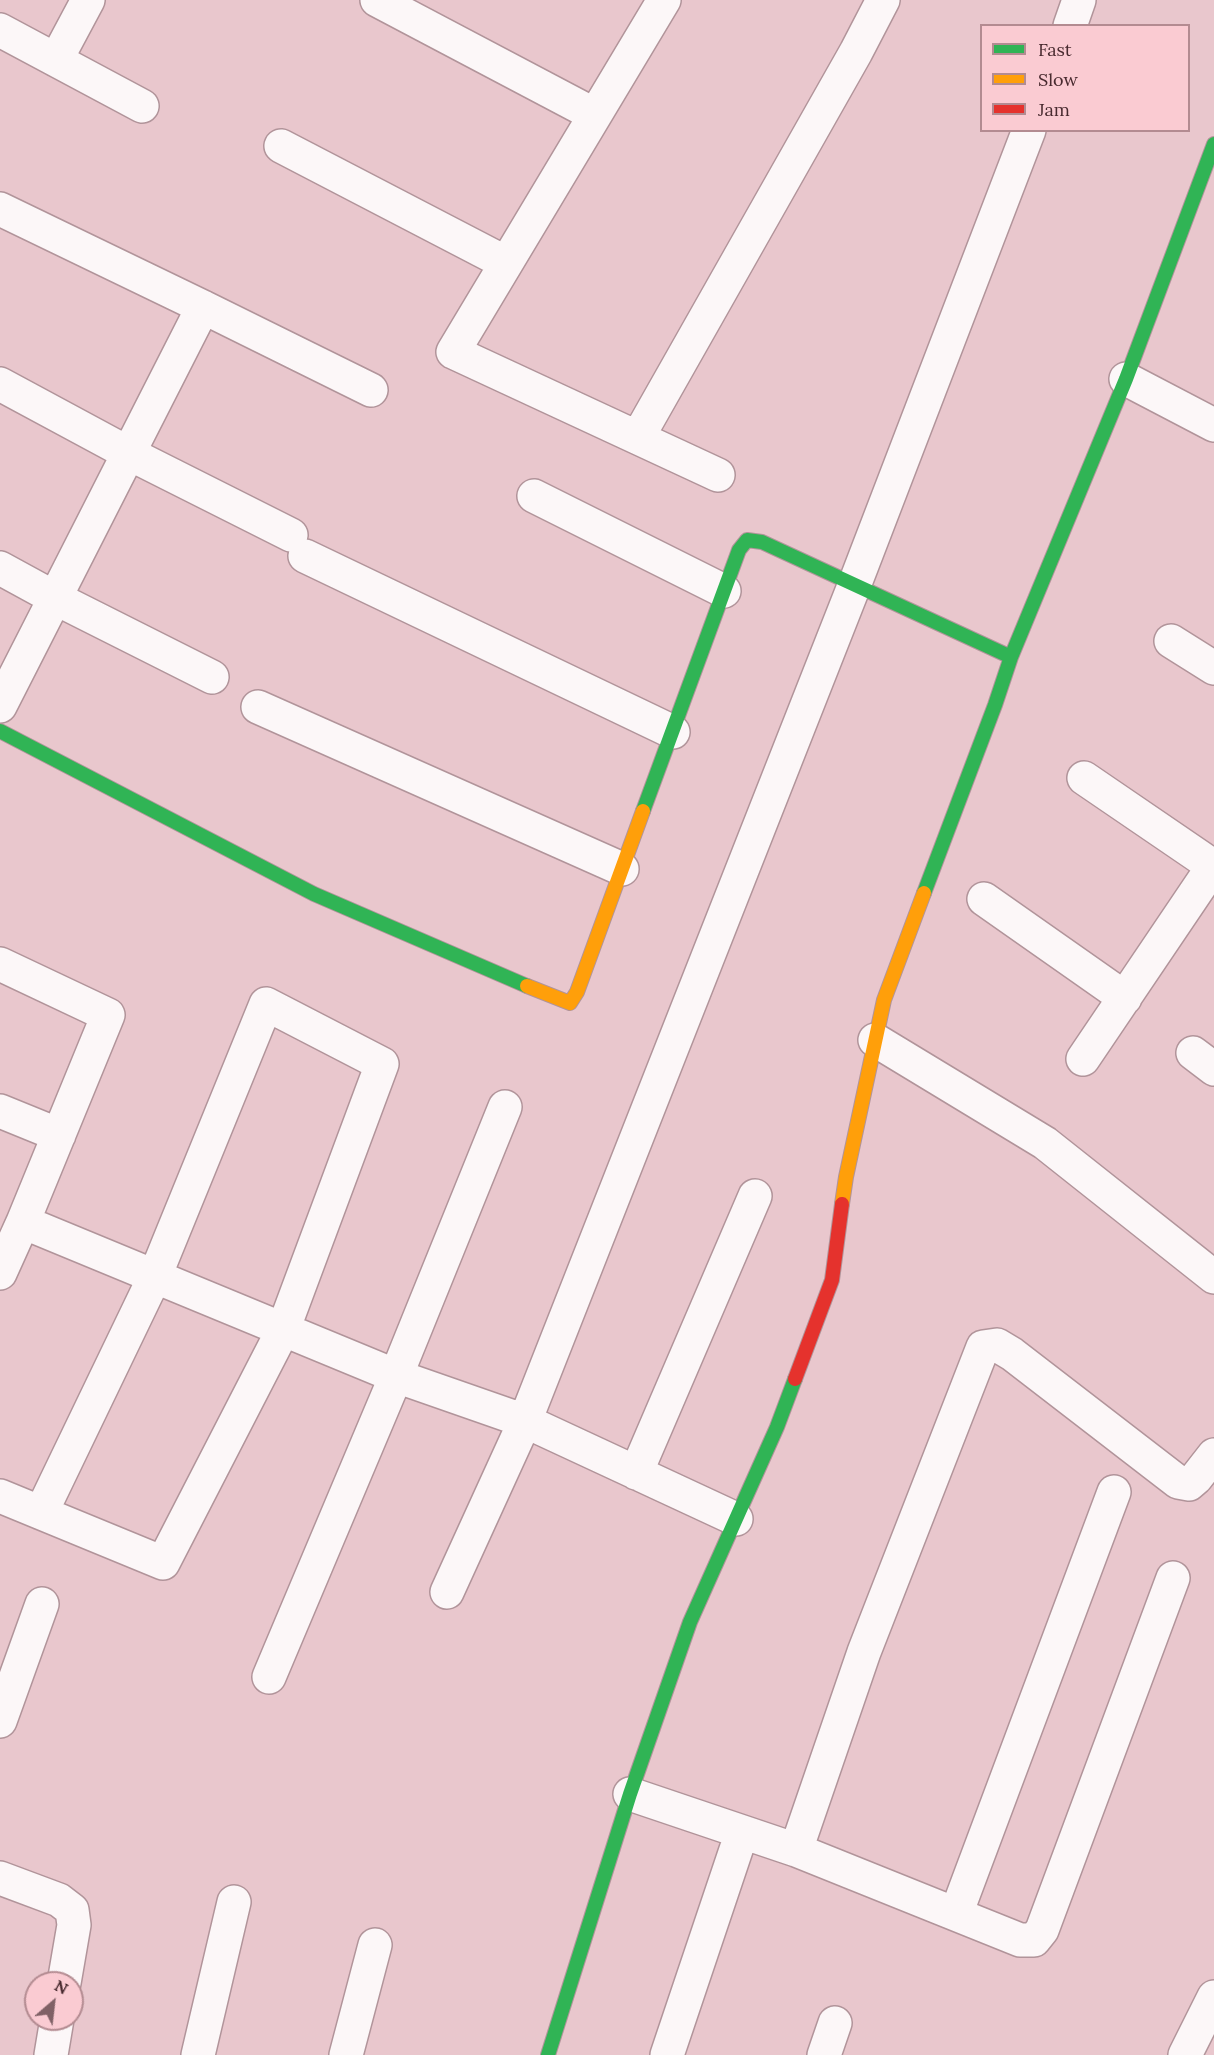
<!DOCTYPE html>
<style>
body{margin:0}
#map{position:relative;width:1214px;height:2055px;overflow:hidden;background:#e9c7cd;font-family:Lora,serif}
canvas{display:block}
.legend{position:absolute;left:980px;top:24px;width:210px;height:108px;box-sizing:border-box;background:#facbd2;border:2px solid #b38b91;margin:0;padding:8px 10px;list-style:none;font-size:18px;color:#482a2f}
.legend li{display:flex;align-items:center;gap:12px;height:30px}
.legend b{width:30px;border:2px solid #b38b91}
.north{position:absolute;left:24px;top:1971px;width:60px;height:60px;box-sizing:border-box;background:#facbd2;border:2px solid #b38b91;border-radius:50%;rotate:28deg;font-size:16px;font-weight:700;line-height:24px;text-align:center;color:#482a2f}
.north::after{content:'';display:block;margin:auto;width:21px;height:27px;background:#806166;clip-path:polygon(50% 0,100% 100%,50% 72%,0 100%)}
</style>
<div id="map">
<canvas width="1214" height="2055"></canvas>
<ul class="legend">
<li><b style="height:8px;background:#30b455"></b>Fast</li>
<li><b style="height:8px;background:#ff9f0a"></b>Slow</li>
<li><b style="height:8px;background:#e5322d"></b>Jam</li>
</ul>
<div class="north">N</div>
</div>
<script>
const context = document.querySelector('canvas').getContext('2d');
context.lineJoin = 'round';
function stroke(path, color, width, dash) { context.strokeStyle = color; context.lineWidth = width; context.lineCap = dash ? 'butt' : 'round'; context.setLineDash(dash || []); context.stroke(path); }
const street = new Path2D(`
 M377,0L595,115
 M664,0L453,352L718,475
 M1070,26L1079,0
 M0,30L142,106
 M56,60L88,0
 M281,146L506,263
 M0,209L203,307L371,390
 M1126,379L1214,425
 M0,384L128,453L291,535
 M638,437L856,52L883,0
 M534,496L724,591
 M305,556L673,732
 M0,568L55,598L212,677
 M1171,641L1214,668
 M0,706L203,307
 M258,707L622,869
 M1084,778L1213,866
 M984,899L1125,998
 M0,964L108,1015L23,1222L396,1376L525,1421L736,1519
 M875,1040L1045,1143L1214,1277
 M1193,1053L1214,1069
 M1083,1059L1214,865
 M0,1111L59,1135
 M0,1273L23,1222
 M636,1473L755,1196
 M0,1496L163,1563L283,1330L382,1064L266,1004L155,1276L41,1513
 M447,1592L525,1421L854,586L1029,130
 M269,1677L396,1376L505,1107
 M0,1721L42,1604
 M630,1794L796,1850L1020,1940H1034L1042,1930L1173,1578
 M796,1850L864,1652L983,1347L997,1345L1012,1354L1178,1482L1189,1484L1196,1478L1214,1455
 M0,1878L59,1900L72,1910L74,1925L64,1983
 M956,1914L1114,1492
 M51,2055L57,2019
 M198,2055L234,1902
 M346,2055L375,1945
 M667,2055L742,1832
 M824,2055L835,2023
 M1185,2055L1214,1997`);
const fast = new Path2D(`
 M0,731L314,894L527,986
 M643,811L739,550L747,540L762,542L1011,657
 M924,893L995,705L1011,657L1126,379L1214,144
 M548,2055L630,1794L690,1622L777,1427L795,1379`);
const slow = new Path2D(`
 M527,986L570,1003L577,992L643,811
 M842,1204L846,1177L884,1000L924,893`);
const jam = new Path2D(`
 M795,1379L832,1280L842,1204`);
stroke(street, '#b1949a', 36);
stroke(fast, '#b1949a', 16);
stroke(slow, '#b1949a', 16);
stroke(jam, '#b1949a', 16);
stroke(street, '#fcf7f8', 33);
stroke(fast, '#30b455', 14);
stroke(slow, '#ff9f0a', 14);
stroke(jam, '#e5322d', 14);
</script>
